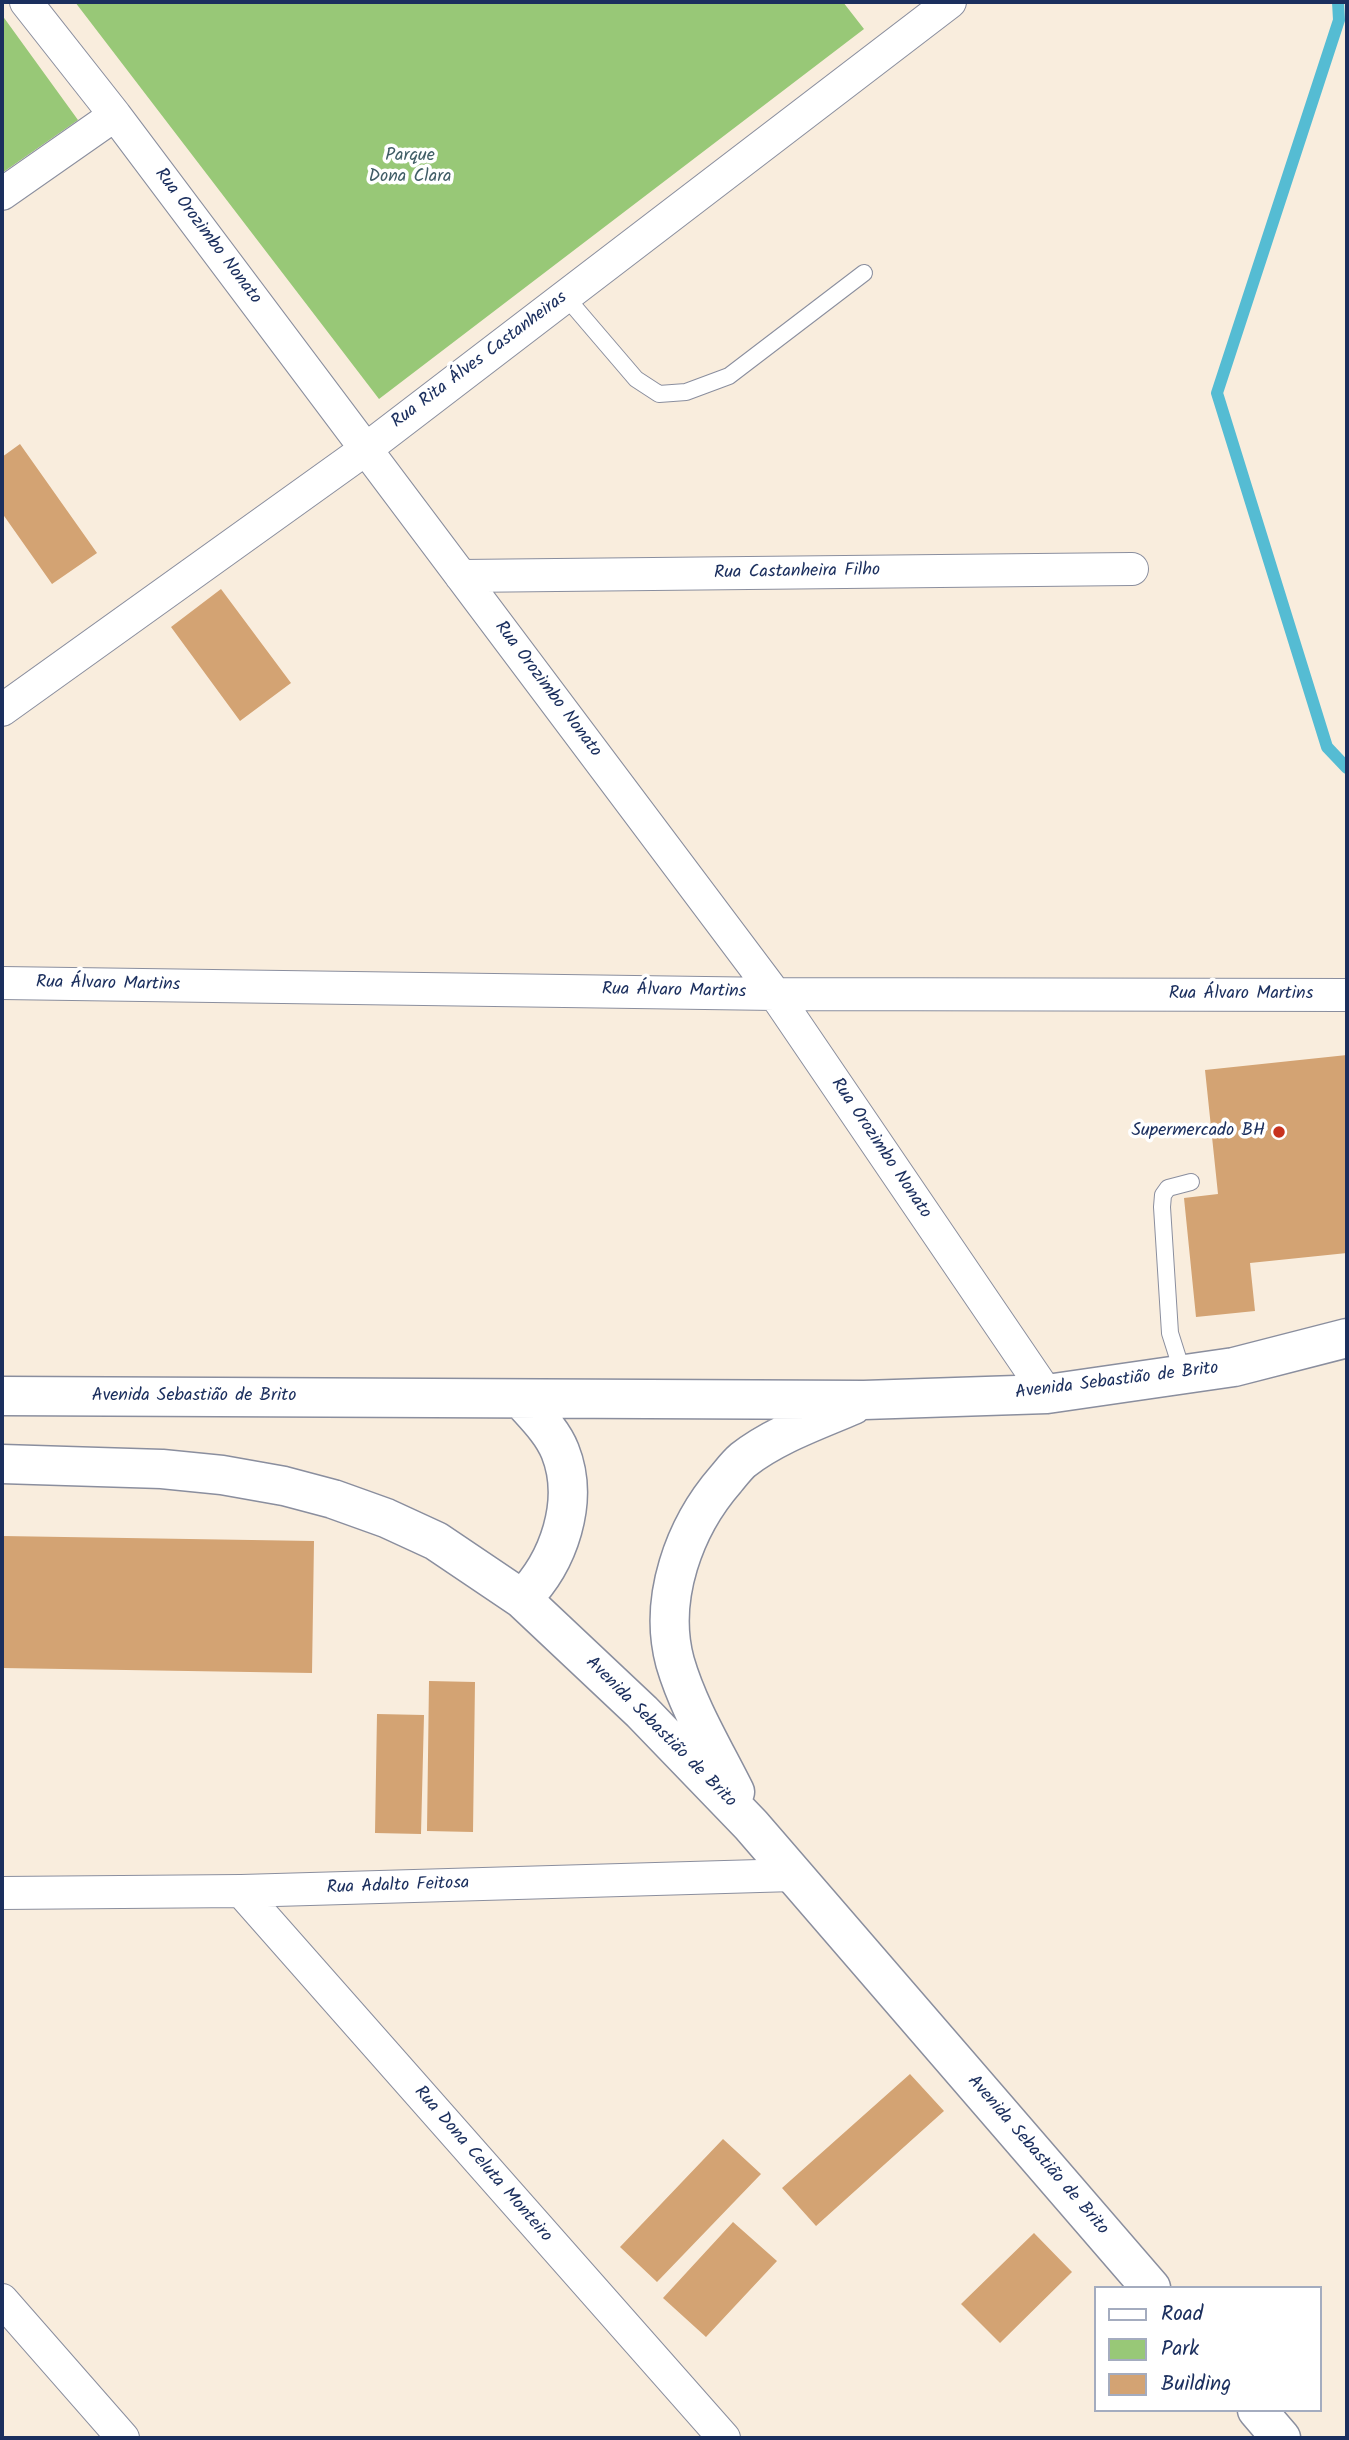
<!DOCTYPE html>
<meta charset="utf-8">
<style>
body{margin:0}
#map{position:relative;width:1349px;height:2440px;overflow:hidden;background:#f9eddd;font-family:Kalam,sans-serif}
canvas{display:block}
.frame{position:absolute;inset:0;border:4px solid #1b2f5e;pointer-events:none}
.legend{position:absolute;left:1094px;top:2286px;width:228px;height:126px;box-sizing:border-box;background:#fff;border:2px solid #a4acbf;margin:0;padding:9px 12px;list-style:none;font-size:21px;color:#1b2f5e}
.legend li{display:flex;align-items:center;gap:14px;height:35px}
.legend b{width:35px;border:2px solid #a4acbf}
</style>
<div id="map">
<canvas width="1349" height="2440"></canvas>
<div class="frame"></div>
<ul class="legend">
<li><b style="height:9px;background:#fff"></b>Road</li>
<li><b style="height:19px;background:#98c877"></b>Park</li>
<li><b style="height:19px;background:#d3a373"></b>Building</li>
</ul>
</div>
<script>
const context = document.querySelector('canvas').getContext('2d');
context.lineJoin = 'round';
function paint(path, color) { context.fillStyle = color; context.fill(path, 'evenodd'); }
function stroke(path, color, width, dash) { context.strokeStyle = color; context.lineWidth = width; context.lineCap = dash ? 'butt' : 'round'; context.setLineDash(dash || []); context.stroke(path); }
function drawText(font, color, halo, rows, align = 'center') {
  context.font = font + ' Kalam,sans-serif'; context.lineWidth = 7; context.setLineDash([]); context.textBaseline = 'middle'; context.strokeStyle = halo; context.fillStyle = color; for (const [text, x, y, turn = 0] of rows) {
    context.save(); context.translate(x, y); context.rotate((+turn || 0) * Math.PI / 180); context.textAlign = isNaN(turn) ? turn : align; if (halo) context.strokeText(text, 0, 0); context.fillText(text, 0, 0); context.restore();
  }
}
paint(new Path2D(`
 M75,2H843L864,29L379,399Z
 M2,15L78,120L2,173Z`), '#98c877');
stroke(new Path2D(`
 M1338,2L1339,20L1217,393L1327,747L1347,768`), '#55bcd3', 12);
paint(new Path2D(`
 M20,444L97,553L52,584L2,513V457Z
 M221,589L291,683L240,721L171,627Z
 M1347,1055V1253L1250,1263L1255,1311L1196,1317L1184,1198L1218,1194L1205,1070Z
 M2,1536L314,1541L312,1673L2,1668Z
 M429,1681L475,1682L473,1832L427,1831Z
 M377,1714L424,1715L421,1834L375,1833Z
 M910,2074L944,2111L816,2226L782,2188Z
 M723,2139L761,2174L657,2282L620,2247Z
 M733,2222L777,2261L706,2337L663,2298Z
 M1034,2233L1072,2272L1000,2343L961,2304Z`), '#d3a373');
const service = new Path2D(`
 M565,296L636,379L659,394L686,392L729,376L864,273
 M1183,1374L1170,1333L1162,1207L1163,1195L1168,1188L1191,1182`);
const minor = new Path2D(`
 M26,2L115,115L775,994L1047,1394
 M2,194L115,115
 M461,576L1132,569
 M2,710L366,449L950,2
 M2,983L775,994L1347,995
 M241,1891L724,2438
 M2,1893L241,1891L794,1875
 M2,2300L123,2438`);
const tertiary = new Path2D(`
 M2,1396L864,1400L1047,1394L1234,1367L1347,1338
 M521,1399C535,1415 552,1431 560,1451C580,1501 559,1562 522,1599
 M2,1464L162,1469L222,1475L284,1486L333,1499L386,1518L436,1541L522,1599L642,1712L751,1825L1151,2288
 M735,1792C714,1750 688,1707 675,1662C658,1599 684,1527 726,1479C731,1473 737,1465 743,1460C775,1435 816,1421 853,1405
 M1257,2410L1281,2438`);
stroke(service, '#8a8e9e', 18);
stroke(minor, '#8a8e9e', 34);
stroke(tertiary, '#8a8e9e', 41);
stroke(service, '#fff', 16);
stroke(minor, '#fff', 32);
stroke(tertiary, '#fff', 38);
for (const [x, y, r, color] of [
 [1279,1132,7,"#c8321e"]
]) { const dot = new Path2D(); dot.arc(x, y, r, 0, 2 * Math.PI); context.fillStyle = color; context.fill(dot); stroke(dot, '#fff', 2.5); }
drawText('18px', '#405d66', '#fff', [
 ["Parque",410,157],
 ["Dona Clara",410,178]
]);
drawText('18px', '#1b2f5e', '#fff', [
 ["Rua Orozimbo Nonato",207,237,53],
 ["Rua Rita Álves Castanheiras",480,361,-37],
 ["Rua Castanheira Filho",797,573,-1],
 ["Rua Orozimbo Nonato",547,690,53],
 ["Rua Álvaro Martins",108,985,1],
 ["Rua Álvaro Martins",674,992,1],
 ["Rua Álvaro Martins",1241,995],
 ["Rua Orozimbo Nonato",880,1149,56],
 ["Avenida Sebastião de Brito",1117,1382,-7],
 ["Avenida Sebastião de Brito",194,1397],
 ["Avenida Sebastião de Brito",660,1733,45],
 ["Rua Adalto Feitosa",398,1887,-2],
 ["Avenida Sebastião de Brito",1037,2156,49],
 ["Rua Dona Celuta Monteiro",482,2165,49]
]);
drawText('18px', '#1b2f5e', '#fff', [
 ["Supermercado BH",1265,1132]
], 'right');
</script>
